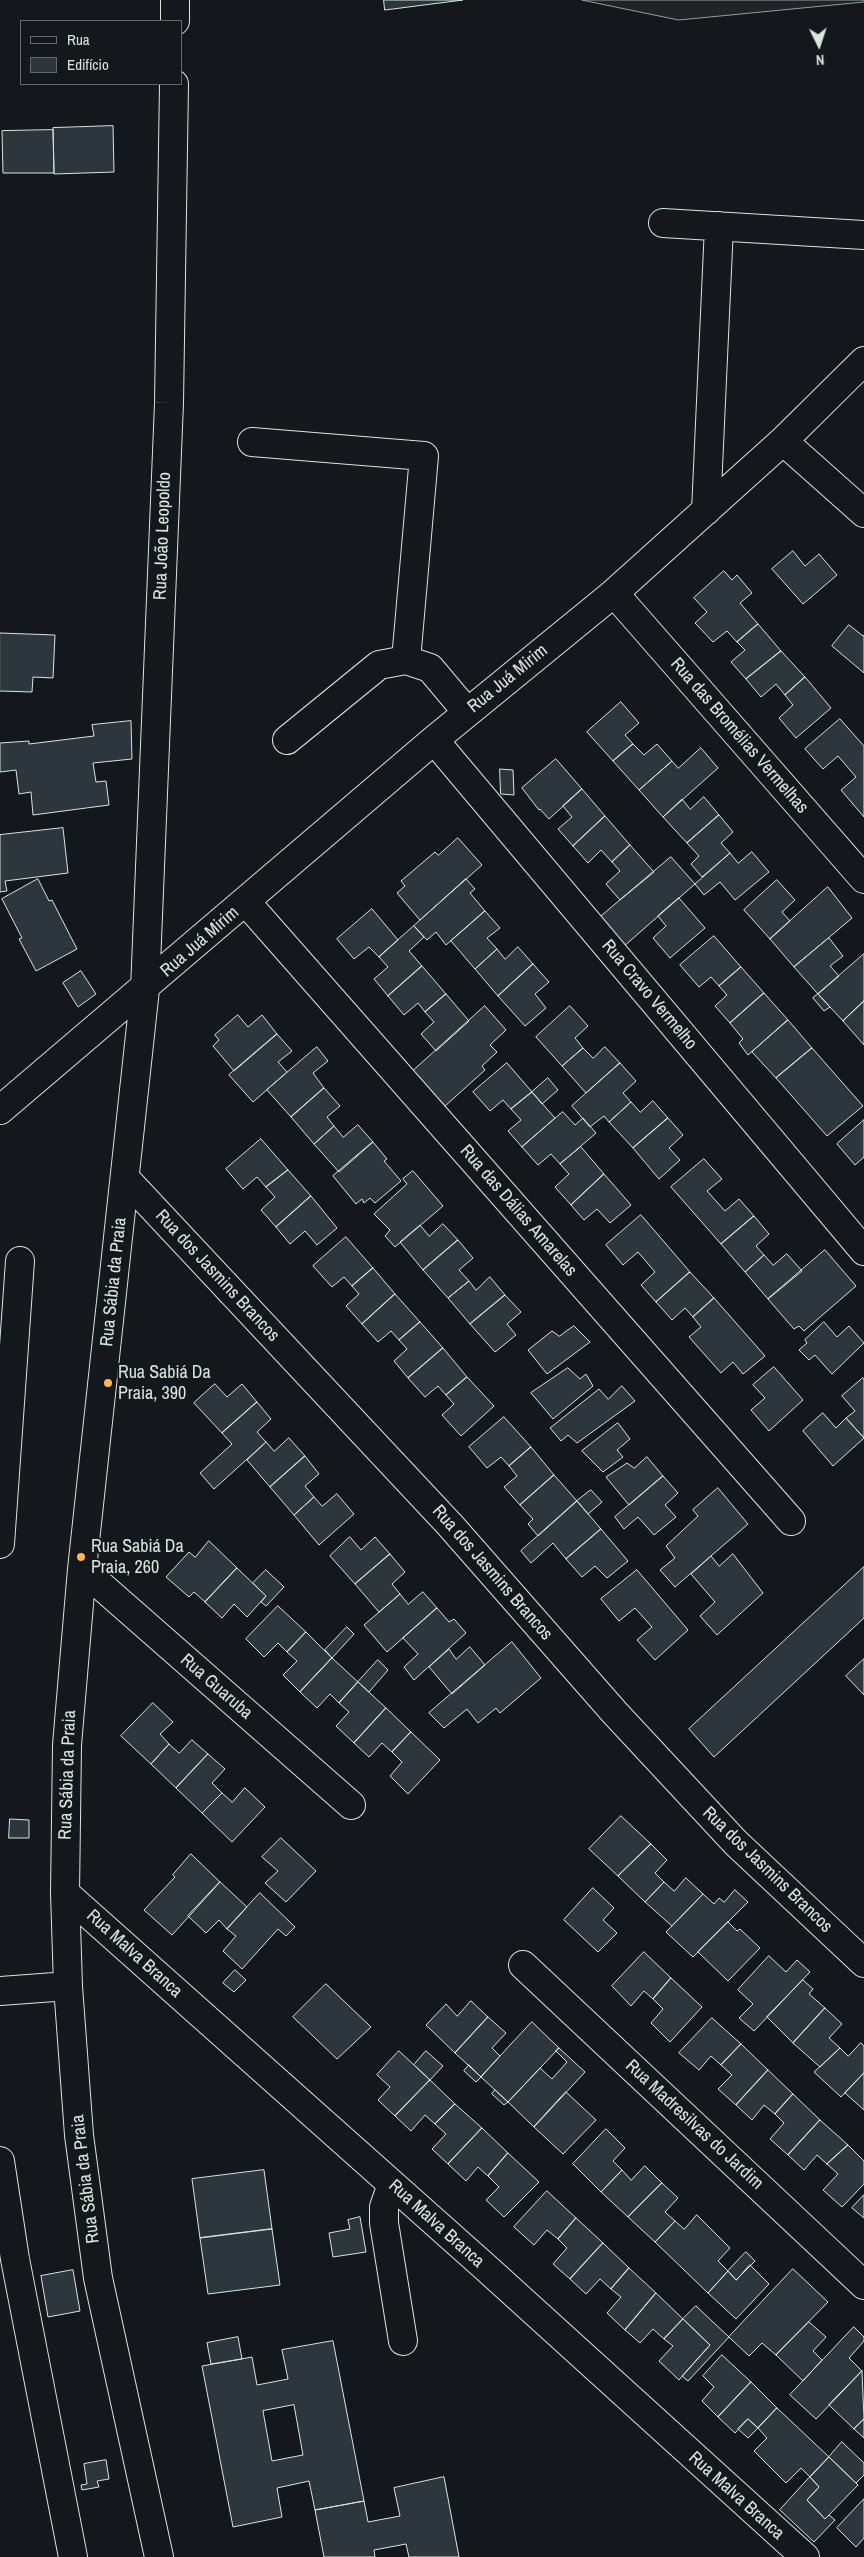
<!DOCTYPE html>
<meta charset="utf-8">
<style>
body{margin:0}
#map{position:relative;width:864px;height:2557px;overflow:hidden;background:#14181c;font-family:"Archivo Narrow",sans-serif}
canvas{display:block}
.legend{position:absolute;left:20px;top:20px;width:162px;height:65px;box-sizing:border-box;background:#14181c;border:1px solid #626a69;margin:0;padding:6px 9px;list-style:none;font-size:15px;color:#d8e6dc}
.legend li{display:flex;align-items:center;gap:10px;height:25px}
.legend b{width:25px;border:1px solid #626a69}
.north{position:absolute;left:794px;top:20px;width:50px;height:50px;-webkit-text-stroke:4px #14181c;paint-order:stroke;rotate:176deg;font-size:14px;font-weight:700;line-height:20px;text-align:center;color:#d8e6dc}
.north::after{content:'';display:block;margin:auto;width:18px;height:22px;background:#d8e6dc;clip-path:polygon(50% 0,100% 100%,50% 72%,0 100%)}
</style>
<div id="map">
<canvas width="864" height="2557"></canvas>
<ul class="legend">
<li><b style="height:6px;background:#14181c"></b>Rua</li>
<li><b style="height:14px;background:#2c363c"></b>Edifício</li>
</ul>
<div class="north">N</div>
</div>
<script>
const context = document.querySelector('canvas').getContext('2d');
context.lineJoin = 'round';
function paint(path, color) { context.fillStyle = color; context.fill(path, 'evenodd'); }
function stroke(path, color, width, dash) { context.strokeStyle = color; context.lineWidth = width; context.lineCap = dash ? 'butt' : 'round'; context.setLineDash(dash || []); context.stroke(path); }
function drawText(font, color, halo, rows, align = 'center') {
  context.font = font + ' "Archivo Narrow",sans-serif'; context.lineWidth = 4; context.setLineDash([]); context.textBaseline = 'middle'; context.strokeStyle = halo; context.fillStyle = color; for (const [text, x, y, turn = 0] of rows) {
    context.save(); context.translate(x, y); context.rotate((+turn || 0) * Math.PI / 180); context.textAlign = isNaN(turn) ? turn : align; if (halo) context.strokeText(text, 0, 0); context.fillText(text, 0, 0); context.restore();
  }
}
const green = new Path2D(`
 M582,0H864V2L679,20Z`);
paint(green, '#202428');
stroke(green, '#939e99', 1);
const building = new Path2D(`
 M384,0H463L385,10Z
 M113,126L114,172L54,174L53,128Z
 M53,130L54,173H3L2,131Z
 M793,551L805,566L819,554L837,575L803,604L772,569Z
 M724,571L732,580L737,575L752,593L740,603L758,624L737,642L727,631L713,642L695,623L707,612L694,598Z
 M758,624L781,651L746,679L731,662L745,650L737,642Z
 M849,625L863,636L864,635V673L832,646Z
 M0,633L55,635L53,678L33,677L32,692L0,691Z
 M781,651L805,677L785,695L776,684L761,697L746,679Z
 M805,677L831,708L796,738L779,718L793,705L785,695Z
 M621,702L639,723L625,735L633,744L613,761L587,732Z
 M840,719L864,746V817L841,790L856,777L838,756L823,769L805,749Z
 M131,721L132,759L93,763L96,782L106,781L109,805L33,815L31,792L19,794L16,770L0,772V743L29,741V744L94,736L92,725Z
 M633,744L644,755L657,744L672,761L639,790L613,761Z
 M701,748L718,768L663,817L639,790L672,761L678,768Z
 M556,759L582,789L549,819L540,809L539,810L522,788Z
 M500,769L513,770L514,795L501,794Z
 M582,789L605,816L573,846L558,829L572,817L563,806Z
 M704,797L719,815L687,843L663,817L682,799L690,809Z
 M719,815L733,832L721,843L730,853L702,877L691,864L699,856L687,843Z
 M605,816L630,845L612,862L601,850L588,863L573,846Z
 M63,828L68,873L5,881L7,891L0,892V835Z
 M458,838L482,865L420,920L397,893L405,886L401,881L435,852L438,855Z
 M630,845L654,872L620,900L606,884L620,871L612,862Z
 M752,852L769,872L735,900L720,882L704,895L695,884L730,853L738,863Z
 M671,857L695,884L623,947L598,919Z
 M38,879L49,901L52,900L77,949L36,971L19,939L22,938L2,899Z
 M466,879L475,889L470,893L485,911L446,945L436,932L427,940L414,926Z
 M777,880L795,900L782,912L790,921L770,939L744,910Z
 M828,887L852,918L794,967L770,939Z
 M679,898L705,928L670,958L653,938L666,926L658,916Z
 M372,909L398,940L379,957L369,947L354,959L337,939Z
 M485,911L500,928L487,938L497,949L475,969L451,941Z
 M414,926L424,937L409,951L422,966L388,996L374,979L388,967L379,957Z
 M714,936L741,967L719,986L711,977L699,987L680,965Z
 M829,938L843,956L830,966L839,976L818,994L794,967Z
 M518,947L533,964L498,996L475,969L497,949L505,959Z
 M864,954V1001L843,1021L818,994Z
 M533,964L549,982L535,994L546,1008L525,1026L498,996Z
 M422,966L446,994L425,1012L418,1003L404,1015L388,996Z
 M741,967L764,993L730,1023L715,1006L727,995L719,986Z
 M81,971L96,994L78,1007L63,983Z
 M764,993L788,1020L748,1055L739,1043L743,1039L730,1023Z
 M446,994L469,1021L436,1051L421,1034L434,1022L425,1012Z
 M818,994L830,1007L824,1011L813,998Z
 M864,1001V1045L843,1021Z
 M485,1006L506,1030L490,1045L497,1052L482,1066L485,1070L445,1106L413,1071Z
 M570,1006L588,1026L575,1038L583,1048L562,1066L536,1037Z
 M238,1015L248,1027L262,1015L277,1034L234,1071L213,1046L219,1040L215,1035Z
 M788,1020L812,1048L776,1078L752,1052Z
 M277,1034L292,1051L278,1062L287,1072L253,1102L229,1075Z
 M317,1047L328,1061L313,1073L324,1088L291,1117L267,1090Z
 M605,1047L620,1063L586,1093L562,1066L583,1048L593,1058Z
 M812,1048L863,1106L827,1136L776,1078Z
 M507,1063L532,1092L511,1109L503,1100L490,1111L473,1092Z
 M620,1063L636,1081L623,1093L631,1102L609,1122L604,1116L590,1127L572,1106Z
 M548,1078L558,1090L542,1104L532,1092Z
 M324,1088L340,1106L327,1117L334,1126L314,1144L291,1117Z
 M532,1092L555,1118L522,1147L508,1131L521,1120L511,1109Z
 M653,1101L668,1118L633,1148L609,1122L631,1102L640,1112Z
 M563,1112L575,1125L583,1118L596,1133L560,1164L551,1154L538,1165L522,1147Z
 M668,1118L683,1135L669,1148L680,1160L659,1179L633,1148Z
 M864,1120V1157L855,1165L837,1144Z
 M358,1125L373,1142L339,1172L314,1144L334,1126L343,1137Z
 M261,1139L288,1170L266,1187L257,1177L243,1189L226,1169Z
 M373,1142L387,1159L384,1161L401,1181L375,1203L370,1198L364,1203L362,1199L356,1204L333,1176Z
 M581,1147L604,1174L571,1205L555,1187L569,1174L560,1164Z
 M704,1159L722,1179L707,1191L725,1211L739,1199L754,1216L721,1244L671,1187Z
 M288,1170L311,1196L276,1227L261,1210L275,1197L266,1187Z
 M413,1171L443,1206L395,1247L385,1236L390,1230L374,1214L407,1184L403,1179Z
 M604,1174L631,1205L610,1223L597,1209L584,1220L571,1205Z
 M311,1196L337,1228L317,1245L305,1231L290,1244L276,1227Z
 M641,1215L690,1272L656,1302L641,1285L655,1272L638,1252L623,1265L606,1245Z
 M754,1216L769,1234L756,1246L764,1255L745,1272L721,1244Z
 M443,1224L458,1240L423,1270L400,1242L420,1225L429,1236Z
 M346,1237L373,1268L352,1286L344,1277L332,1287L313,1266Z
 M458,1240L473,1258L459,1270L469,1281L448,1298L423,1270Z
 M825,1250L856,1286L804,1331L799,1326L794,1329L768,1299Z
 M787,1254L802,1271L768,1299L745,1272L764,1255L773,1265Z
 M373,1268L395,1294L362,1324L346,1306L359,1294L352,1286Z
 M690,1272L714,1298L693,1317L685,1308L672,1320L656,1302Z
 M490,1277L505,1295L470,1324L448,1298L469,1281L476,1290Z
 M395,1294L420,1322L399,1340L391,1331L378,1342L362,1324Z
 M505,1295L521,1312L507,1324L516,1335L495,1352L470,1324Z
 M714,1298L765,1356L743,1374L733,1362L721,1373L689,1337L701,1327L693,1317Z
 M420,1322L443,1348L408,1378L394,1361L407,1349L399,1340Z
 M824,1322L837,1337L849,1326L864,1343L832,1374L815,1355L809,1360L799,1350L807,1343L805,1340Z
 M574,1326L590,1342L547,1374L528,1350L552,1331L559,1336Z
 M443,1348L467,1377L446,1395L438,1386L425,1397L408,1378Z
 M774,1367L803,1400L769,1431L751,1410L765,1398L753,1385Z
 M568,1368L580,1379L586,1374L593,1386L553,1419L531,1393Z
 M467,1377L494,1406L461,1436L442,1415L454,1404L446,1395Z
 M863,1378L864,1379V1438L846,1418L855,1411L842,1396Z
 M215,1384L227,1397L242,1384L257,1402L222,1433L194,1403Z
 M622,1386L635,1401L577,1443L568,1435L561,1441L550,1428L599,1389L608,1399Z
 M257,1402L271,1419L257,1432L266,1442L214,1489L200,1473L232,1444L222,1433Z
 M823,1413L836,1428L846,1418L864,1438L833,1466L803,1431Z
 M504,1417L531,1447L509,1466L501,1457L487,1468L469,1447Z
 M618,1423L630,1439L617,1450L623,1457L603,1472L582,1451Z
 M289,1438L305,1456L270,1487L247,1460L266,1442L274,1451Z
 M531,1447L554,1475L520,1505L504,1487L517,1476L509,1466Z
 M305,1456L319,1474L305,1486L314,1497L294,1515L270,1487Z
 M647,1457L663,1476L629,1505L606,1477L627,1463L634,1468Z
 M554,1475L577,1501L538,1536L528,1524L533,1519L520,1505Z
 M663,1476L678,1493L665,1505L676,1517L654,1535L638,1517L624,1529L615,1517Z
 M718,1488L748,1524L675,1587L660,1570L675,1558L666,1546L698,1516L693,1510Z
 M591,1490L602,1502L588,1514L577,1501Z
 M337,1494L354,1514L319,1545L294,1515L314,1497L322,1506Z
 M577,1501L601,1529L566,1559L553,1543L531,1563L521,1551Z
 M601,1529L628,1561L607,1578L595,1566L582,1577L566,1559Z
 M350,1537L361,1550L375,1537L390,1554L355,1584L330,1556Z
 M209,1541L237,1568L205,1602L194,1592L189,1597L166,1577L189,1552L195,1557Z
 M390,1554L405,1572L392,1584L400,1594L379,1612L355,1584Z
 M733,1554L763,1593L717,1635L700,1616L715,1602L691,1574L711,1556L719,1566Z
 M864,1567V1618L714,1757L689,1729Z
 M237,1568L266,1596L247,1617L234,1604L222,1618L205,1602Z
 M266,1570L284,1587L266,1606L261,1602L266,1596L253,1583Z
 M637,1570L688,1630L655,1660L637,1640L652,1627L635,1608L619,1621L601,1599Z
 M423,1592L437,1608L387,1652L364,1625L400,1594L408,1604Z
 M278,1606L306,1632L287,1652L278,1643L264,1657L246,1639Z
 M437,1608L449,1622L454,1619L466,1633L414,1680L404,1667L418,1654L403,1638Z
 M347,1627L354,1634L332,1658L325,1650Z
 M306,1632L332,1658L300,1692L283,1675L297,1661L287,1652Z
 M512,1642L541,1678L500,1713L496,1708L478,1723L467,1709L444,1728L429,1713Z
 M470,1647L485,1665L452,1694L429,1667L449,1649L456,1659Z
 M332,1658L358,1682L339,1703L330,1694L317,1708L300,1692Z
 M864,1659V1695L846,1676Z
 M378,1660L388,1670L369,1692L358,1682Z
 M358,1682L386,1708L354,1743L336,1726L349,1712L339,1703Z
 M153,1703L173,1722L160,1734L169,1744L151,1764L121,1736Z
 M386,1708L411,1732L392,1752L382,1743L369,1757L354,1743Z
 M411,1732L440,1760L408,1794L390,1776L402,1762L392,1752Z
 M192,1740L208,1754L176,1788L151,1764L169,1744L179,1753Z
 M208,1754L225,1769L212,1783L222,1793L202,1813L176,1788Z
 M245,1788L265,1807L232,1842L202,1813L222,1793L232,1802Z
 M621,1816L651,1844L618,1876L589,1849Z
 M10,1819L29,1820V1838H9Z
 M281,1838L316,1871L286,1902L265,1883L278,1871L262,1857Z
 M651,1844L667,1860L655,1873L664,1882L645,1902L618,1876Z
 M191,1854L220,1882L172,1935L144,1910L175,1877L173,1875Z
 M686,1878L703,1894L672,1926L645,1902L664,1882L674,1891Z
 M220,1882L247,1907L227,1929L219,1920L206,1933L188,1916Z
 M593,1888L614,1908L603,1920L617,1933L598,1952L564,1920Z
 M735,1890L748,1902L693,1957L666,1932L703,1894L714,1904L719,1898L724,1902Z
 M260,1893L295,1927L286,1936L278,1929L242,1969L223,1951L236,1936L227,1929Z
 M728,1922L737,1931L740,1929L760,1948L728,1981L698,1952Z
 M644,1952L671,1978L653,1999L644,1991L631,2006L612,1986Z
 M769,1956L786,1972L797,1960L810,1972L754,2031L739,2018L753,2004L738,1990Z
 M235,1970L246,1980L234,1992L223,1983Z
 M671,1978L702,2007L670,2042L651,2023L663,2009L653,1999Z
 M803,1980L813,1989L809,1994L825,2008L793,2043L767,2017Z
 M326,1984L371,2027L337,2059L293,2017Z
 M471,2001L488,2017L455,2053L426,2025L446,2004L457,2016Z
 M825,2008L842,2024L829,2038L840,2048L820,2067L793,2043Z
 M488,2017L506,2033L492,2048L500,2056L481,2077L455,2053Z
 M712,2018L741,2044L721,2065L711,2056L699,2070L679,2053Z
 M532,2022L559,2048L508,2102L481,2077Z
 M861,2043L864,2046V2073L841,2097L814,2072L840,2048L848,2056Z
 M741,2044L768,2070L736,2105L718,2089L732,2075L721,2065Z
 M559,2048L585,2072L534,2127L508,2102L540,2068L552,2079L567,2062L556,2051Z
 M399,2051L430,2080L395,2116L378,2100L390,2087L377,2075Z
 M426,2051L443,2066L430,2080L414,2065Z
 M469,2065L481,2077L476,2082L464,2071Z
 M768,2070L793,2094L775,2114L764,2105L752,2120L736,2105Z
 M864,2073V2110L845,2093Z
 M430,2080L455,2104L435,2124L425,2115L411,2131L395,2116Z
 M495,2090L508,2102L504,2105L492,2094Z
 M566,2092L596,2120L563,2154L534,2127Z
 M793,2094L820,2120L788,2155L770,2139L784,2123L775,2114Z
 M455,2104L482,2128L448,2164L432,2149L446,2134L435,2124Z
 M820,2120L848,2145L827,2164L817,2155L804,2170L788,2155Z
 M482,2128L508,2153L488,2176L478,2167L466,2181L448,2164Z
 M606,2129L625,2148L613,2161L622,2170L601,2192L573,2164Z
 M848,2145L864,2161V2184L842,2207L823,2190L838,2174L827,2164Z
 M508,2153L539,2182L504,2217L486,2200L499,2187L488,2176Z
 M645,2166L662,2183L628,2217L601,2192L622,2170L631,2180Z
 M264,2170L272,2229L200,2238L192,2179Z
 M662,2183L678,2198L665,2212L675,2221L655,2242L628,2217Z
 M547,2191L576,2218L558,2239L547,2230L534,2245L514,2227Z
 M864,2195V2218L852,2208Z
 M697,2215L730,2248L718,2261L728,2271L708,2293L655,2242L675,2221L684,2229Z
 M360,2217L366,2252L333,2257L329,2233L350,2229L348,2220Z
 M576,2218L603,2243L570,2279L553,2264L567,2248L558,2239Z
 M272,2229L280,2285L208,2294L200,2238Z
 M603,2243L629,2268L611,2289L600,2279L586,2294L570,2279Z
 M746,2252L755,2261L736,2280L728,2271Z
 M750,2265L769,2284L736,2319L708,2293L728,2271L736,2280Z
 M629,2268L656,2293L625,2330L607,2313L621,2297L611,2289Z
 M793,2269L828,2302L776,2355L762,2343L749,2356L729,2337Z
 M73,2270L80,2311L48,2317L41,2276Z
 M656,2293L683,2319L664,2339L653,2329L640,2343L625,2330Z
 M696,2306L729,2337L688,2381L682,2376L710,2345L683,2319Z
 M683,2319L710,2345L679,2380L659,2361L673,2346L664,2339Z
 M809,2322L826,2337L813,2351L822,2360L803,2381L776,2355Z
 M854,2327L864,2337V2341L849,2358L862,2371L816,2419L790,2395Z
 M238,2337L242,2359L211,2364L207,2343Z
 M333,2341L364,2501L315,2510L309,2481L277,2488L282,2517L233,2527L202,2366L252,2357L257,2385L288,2379L282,2350ZM294,2405L303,2455L272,2461L263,2411Z
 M722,2355L751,2382L718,2417L702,2401L714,2387L703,2376Z
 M862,2371L864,2419L854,2429L829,2405Z
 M751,2382L777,2408L758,2428L748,2419L735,2433L718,2417Z
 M777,2408L829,2457L810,2477L801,2468L786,2483L754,2451L767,2438L758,2428Z
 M748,2419L758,2428L748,2438L738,2429Z
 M864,2419V2438L854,2429Z
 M842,2442L864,2463V2475L856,2483L829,2457Z
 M829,2457L858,2485L825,2519L807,2500L819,2487L810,2477Z
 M106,2460L109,2479L97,2481L99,2487L82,2490L81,2485L87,2484L84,2464Z
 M444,2477L459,2557H409L406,2544L374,2550L375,2557H324L315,2510L364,2501L368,2522L400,2516L394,2488Z
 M810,2477L819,2487L807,2500L825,2519L829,2515L835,2520L814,2542L780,2510Z
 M864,2499V2538L856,2547L837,2528Z`);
paint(building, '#2c363c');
stroke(building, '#d8e6dc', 1);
const minor = new Path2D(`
 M175,21V0
 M663,223L864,235
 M783,441L864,513
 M252,442L424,456L406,660
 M706,511L719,226
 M614,593L864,879
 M287,740L379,665L406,660L430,668L467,712
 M434,740L864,1251
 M246,902L791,1521
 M0,1110L434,740L614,593L783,441L864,361
 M125,1178L450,1525L615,1713L736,1843L864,1963
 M0,1544L20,1261
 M82,1569L351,1805
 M65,1893L484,2266L805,2557
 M523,1965L864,2285
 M0,1991L68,1986
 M0,2161L15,2259L73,2557
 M392,2184L384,2207V2223L403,2341
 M159,2557L98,2278L79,2135L68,1986L65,1893L67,1745L82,1569L145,989L169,403L174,84`);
stroke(minor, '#d8e6dc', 30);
stroke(minor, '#14181c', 28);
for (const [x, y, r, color] of [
 [108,1383,5,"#ffb74d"],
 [81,1557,5,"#ffb74d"]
]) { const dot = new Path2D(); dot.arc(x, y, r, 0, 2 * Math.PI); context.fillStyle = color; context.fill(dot); stroke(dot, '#14181c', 2); }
drawText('18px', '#d8e6dc', '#14181c', [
 ["Rua João Leopoldo",163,536,-88],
 ["Rua Juá Mirim",508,679,-39],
 ["Rua das Bromélias Vermelhas",739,736,49],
 ["Rua Juá Mirim",200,942,-41],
 ["Rua Cravo Vermelho",649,995,50],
 ["Rua das Dálias Amarelas",518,1211,49],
 ["Rua dos Jasmins Brancos",217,1276,47],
 ["Rua Sábia da Praia",114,1282,-84],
 ["Rua dos Jasmins Brancos",492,1573,49],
 ["Rua Guaruba",216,1687,41],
 ["Rua Sábia da Praia",68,1775,-88],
 ["Rua dos Jasmins Brancos",767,1870,44],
 ["Rua Malva Branca",134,1954,42],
 ["Rua Madresilvas do Jardim",694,2125,43],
 ["Rua Sábia da Praia",86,2179,-97],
 ["Rua Malva Branca",436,2224,42],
 ["Rua Malva Branca",736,2496,42]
]);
drawText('18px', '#d8e6dc', '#14181c', [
 ["Rua Sabiá Da",118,1373],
 ["Praia, 390",118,1394],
 ["Rua Sabiá Da",91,1547],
 ["Praia, 260",91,1568]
], 'left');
</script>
